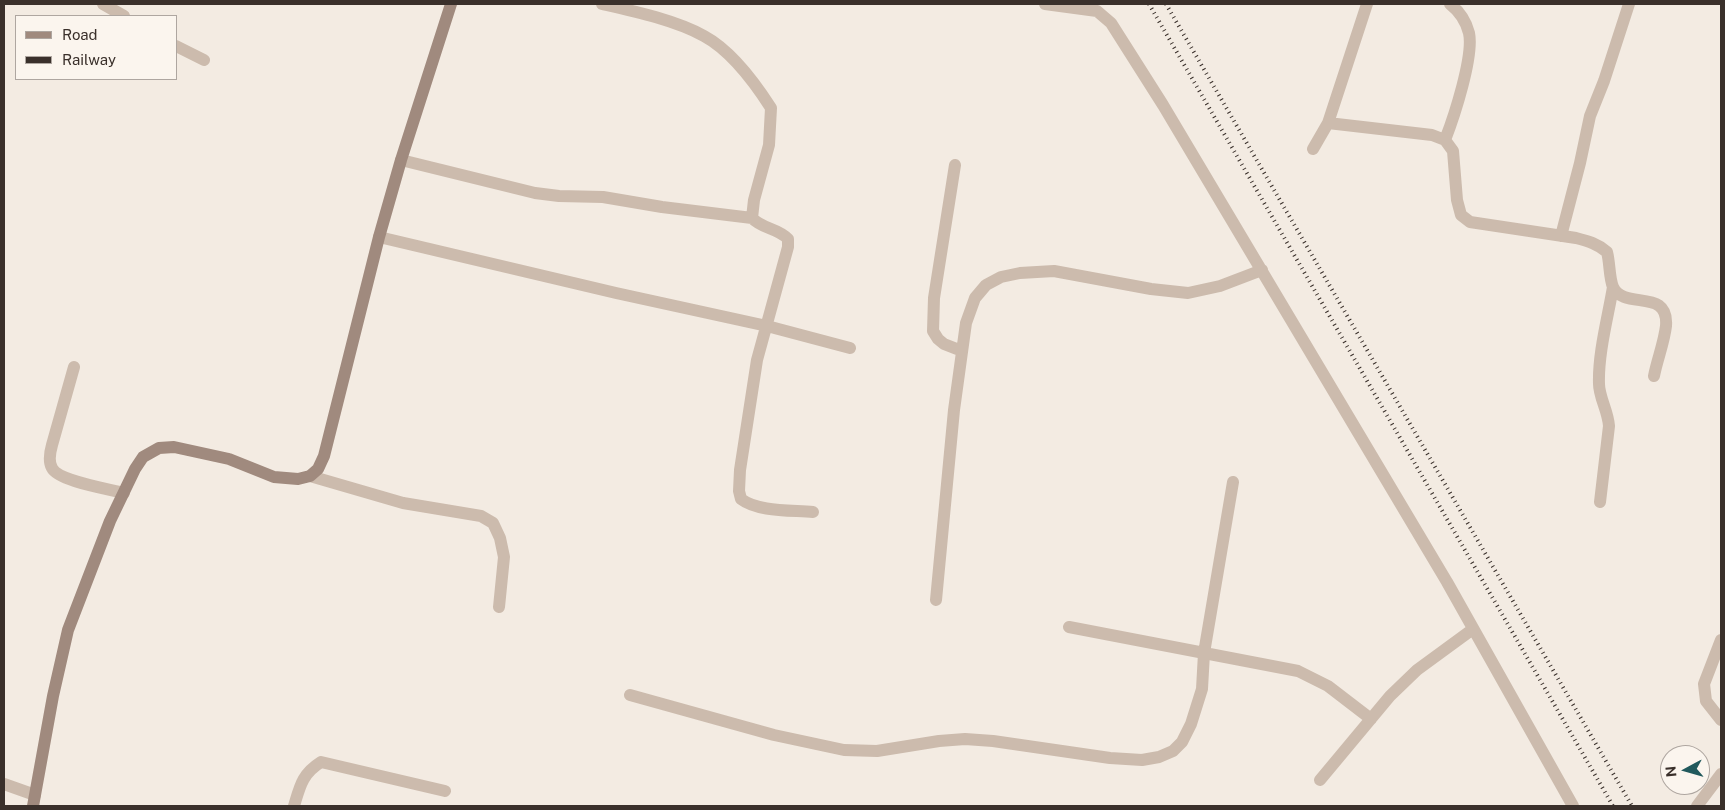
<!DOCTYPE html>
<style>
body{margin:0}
#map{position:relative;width:1725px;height:810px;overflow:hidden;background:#f3ebe2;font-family:"Public Sans",sans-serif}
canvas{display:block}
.frame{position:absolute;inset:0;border:5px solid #3a302b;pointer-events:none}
.legend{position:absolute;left:15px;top:15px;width:162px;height:65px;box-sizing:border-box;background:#fbf5ee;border:1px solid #aea6a0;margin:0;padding:6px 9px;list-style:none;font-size:15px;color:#3a302b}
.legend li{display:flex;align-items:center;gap:10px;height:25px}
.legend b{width:25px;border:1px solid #aea6a0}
.north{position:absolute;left:1660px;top:745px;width:50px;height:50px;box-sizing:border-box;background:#fbf5ee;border:1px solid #aea6a0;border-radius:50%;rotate:264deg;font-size:14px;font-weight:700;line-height:20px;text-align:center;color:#3a302b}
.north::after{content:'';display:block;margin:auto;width:18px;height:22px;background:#21595c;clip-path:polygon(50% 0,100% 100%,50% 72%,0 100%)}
</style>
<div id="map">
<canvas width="1725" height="810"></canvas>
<div class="frame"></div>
<ul class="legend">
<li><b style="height:6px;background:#a08a7e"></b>Road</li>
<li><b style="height:6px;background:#3a302b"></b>Railway</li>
</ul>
<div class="north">N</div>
</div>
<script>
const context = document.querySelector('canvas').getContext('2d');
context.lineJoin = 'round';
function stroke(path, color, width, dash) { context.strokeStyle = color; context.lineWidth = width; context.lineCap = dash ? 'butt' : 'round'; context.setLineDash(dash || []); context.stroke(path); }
stroke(new Path2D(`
 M103,4L124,16
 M602,4C633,11 675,20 704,36C730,50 755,83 771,108L769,145L754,200L752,218C762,229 778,228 788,239V247L757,360L740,470L739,491L741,499C758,512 791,510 813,512
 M1045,4L1097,11L1111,23L1163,105L1447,582L1573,806
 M176,46L204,60
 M1328,123L1432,135L1445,140L1453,151L1457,200L1461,215L1470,222L1576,238C1588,241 1598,244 1607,252C1610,263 1609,277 1613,287C1624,311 1669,287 1666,326C1664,343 1657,360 1654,376
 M1445,140C1454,117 1474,56 1469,33C1466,21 1459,11 1450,4
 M1313,149L1328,123L1367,4
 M401,160L535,193L559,196L603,197L662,207L752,218
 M955,165L934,298L933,331L938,339L944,344L962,351
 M1561,236L1580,163L1590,116L1604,81L1629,4
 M379,237L616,293L767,326L850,348
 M74,367L52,445C50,452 48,461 52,468C58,481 109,489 124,493
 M310,476L403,503L481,516L493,523L500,538L504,557L499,607
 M1600,502L1609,426C1608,411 1599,397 1599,384C1598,353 1608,317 1613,287
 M936,600L954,410L966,323L975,298L986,285L1001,277L1020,273L1054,271L1151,289L1188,293L1220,286L1262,270
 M1069,627L1298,671L1328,686L1371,719
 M1721,640L1704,684L1706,701L1721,720
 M630,695L774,735L844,750L877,751L939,741L965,739L993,741L1110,758L1142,760L1159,757L1173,751L1182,742L1191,724L1202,689L1204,653L1233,482
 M1320,780L1390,696L1417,670L1473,629
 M4,784L35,795
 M294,806C300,786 302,774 321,762L445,791
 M1697,806L1721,774`), '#ccbbad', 12);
stroke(new Path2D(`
 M33,806L53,696L68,630L110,521L135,469L143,457L159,448L174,447L229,459L274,477L298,479L310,476L318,469L324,456L379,237L401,160L451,4`), '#a08a7e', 12);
stroke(new Path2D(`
 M1149,4L1613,806
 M1166,4L1632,806`), '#3a302b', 4, [1, 4]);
</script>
